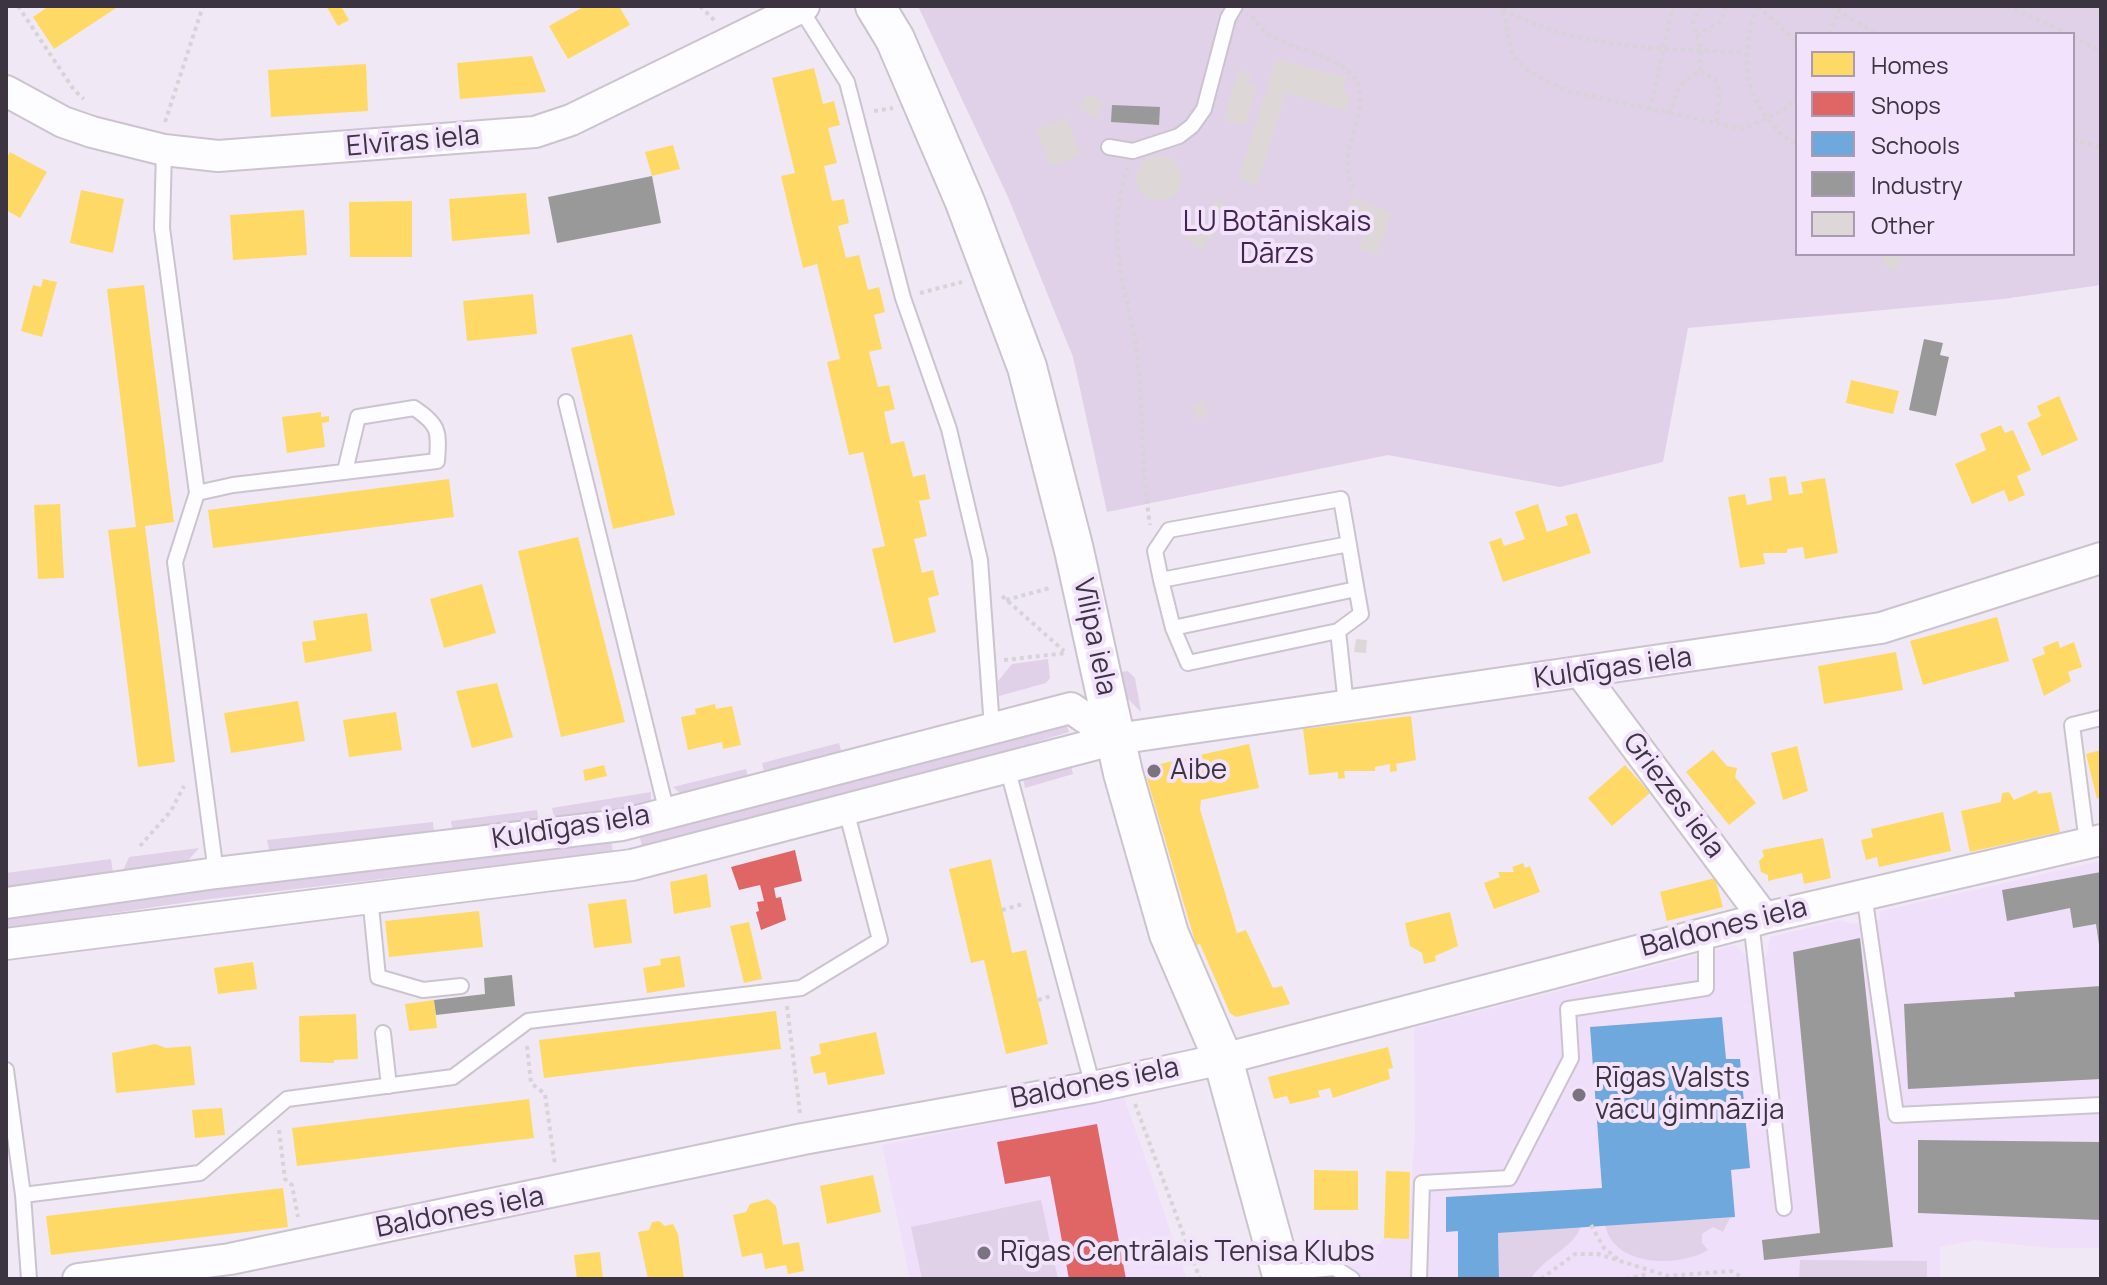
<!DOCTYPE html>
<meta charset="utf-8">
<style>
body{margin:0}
#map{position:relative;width:2107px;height:1285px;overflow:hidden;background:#f1e8f5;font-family:Manrope,sans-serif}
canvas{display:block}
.frame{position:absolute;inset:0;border:8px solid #3c3440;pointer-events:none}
.legend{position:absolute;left:1795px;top:32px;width:280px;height:224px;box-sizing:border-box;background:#f2e2fb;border:2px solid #a99cb0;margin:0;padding:10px 14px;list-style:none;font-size:24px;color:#3c3440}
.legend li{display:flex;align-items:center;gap:16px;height:40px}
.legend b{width:40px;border:2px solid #a99cb0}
</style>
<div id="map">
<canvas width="2107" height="1285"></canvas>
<div class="frame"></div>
<ul class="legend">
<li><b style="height:22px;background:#ffd966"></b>Homes</li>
<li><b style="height:22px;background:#e06666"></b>Shops</li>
<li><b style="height:22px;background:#6fa8dc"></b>Schools</li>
<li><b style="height:22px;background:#999"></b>Industry</li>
<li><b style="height:22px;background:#ddd8d7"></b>Other</li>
</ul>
</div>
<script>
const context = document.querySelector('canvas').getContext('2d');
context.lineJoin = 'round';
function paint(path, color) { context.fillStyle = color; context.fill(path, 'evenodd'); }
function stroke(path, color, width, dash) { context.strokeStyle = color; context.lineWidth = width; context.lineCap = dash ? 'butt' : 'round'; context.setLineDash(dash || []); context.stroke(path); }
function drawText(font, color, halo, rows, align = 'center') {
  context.font = font + ' Manrope,sans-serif'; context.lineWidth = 8; context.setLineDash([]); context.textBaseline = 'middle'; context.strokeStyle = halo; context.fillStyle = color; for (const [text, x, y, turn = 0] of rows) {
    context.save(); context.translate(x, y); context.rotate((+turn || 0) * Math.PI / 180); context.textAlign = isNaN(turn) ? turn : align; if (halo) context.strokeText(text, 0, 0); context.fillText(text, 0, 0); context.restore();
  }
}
paint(new Path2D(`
 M2101,861V1248H2048L1975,1240L1940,1247V1279H1314L1323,1267L1321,1260L1310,1261L1308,1248L1380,1244L1384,1238H1408L1415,1131L1414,1028L1735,945L1748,958L1767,955L1770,937L1841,920L1850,924L1879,919L1881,911Z
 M1124,1097L1187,1279H910L882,1145Z`), '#f0dffa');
paint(new Path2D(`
 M918,6H2101V285L2003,299L1688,328L1663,462L1560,487L1388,455L1107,512L1073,357L1008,197ZM1797,34H2073V254H1797Z
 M1048,659L1050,678L1046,683L999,696L998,681L1012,664Z
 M1128,671L1135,678L1141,712L1127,698L1121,672Z
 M1065,720L1069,732L936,773L642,846L639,834Z
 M839,743L842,754L765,775L762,763Z
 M1070,762L1073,774L1025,788L1022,774Z
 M746,769L749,780L685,798L673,787Z
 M651,792V801L647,806L555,821L552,808Z
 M537,810L539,823L453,834L451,821Z
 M433,822L434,834L270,854L267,840Z
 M611,840L613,852L202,900L6,929V912Z
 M199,848L185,864L122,873L129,857Z
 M111,859L113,873L6,888V873Z
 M1041,1200L1058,1279H922L911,1227Z
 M1730,1218L1723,1232L1713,1227L1702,1234V1243L1708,1250C1679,1268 1612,1267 1605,1224Z
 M1581,1226C1573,1249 1545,1256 1531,1279H1499L1498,1233Z
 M1800,1260L1927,1261V1279H1799Z`), '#e0d0e8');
paint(new Path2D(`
 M49,6H119L54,49L33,17Z
 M326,6H341L349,20L338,26Z
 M585,6H619L630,25L568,59L549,26Z
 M532,56L546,92L460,99L457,63Z
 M366,64L368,111L271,117L268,70Z
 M814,68L823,104L834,101L840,125L828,128L837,163L824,166L832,201L844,199L849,223L838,226L846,258L859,255L868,290L879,287L885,312L874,315L882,349L869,352L878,387L889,385L895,409L884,412L891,444L904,441L913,477L925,474L930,499L919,501L927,536L914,539L922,573L933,570L936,583L939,595L928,598L936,632L894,643L872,549L885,546L863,452L849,455L827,362L840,359L817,264L803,268L781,176L795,173L772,78Z
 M673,145L680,169L652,176L645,152Z
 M10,152L47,172L20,218L6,210V159Z
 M81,190L124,199L113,253L70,243Z
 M526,193L530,234L452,241L449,199Z
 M412,201V257H350L349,202Z
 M304,210L307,255L233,260L230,215Z
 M43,279L57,282L42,337L21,331L33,285L41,287Z
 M144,285L174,522L145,526L175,762L138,767L108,530L136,527L107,289Z
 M533,294L537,334L467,341L463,301Z
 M632,334L675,515L613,529L571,348Z
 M1851,380L1899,391L1893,414L1846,403Z
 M2059,396L2078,440L2042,456L2027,423L2041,416L2037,406Z
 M321,412V417L329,416V422L322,423L325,447L287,453L282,417Z
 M2001,425L2005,433L2013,430L2031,470L2017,476L2025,495L2009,502L2004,490L1972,504L1955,464L1986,450L1980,434Z
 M1786,476L1789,495L1803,493L1801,482L1825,478L1838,553L1805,559L1803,547L1787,549V553H1763L1765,564L1740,568L1728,497L1745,494L1747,505L1772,500L1769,478Z
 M449,479L454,517L213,548L208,510Z
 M60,504L64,578L38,579L34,505Z
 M1538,504L1547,532L1568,525L1565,516L1577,513L1591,553L1503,582L1489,542L1501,538L1504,546L1525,539L1515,512Z
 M578,537L625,722L561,737L518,551Z
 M482,584L496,633L444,648L430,599Z
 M367,613L372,651L305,663L302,642L316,640L313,621Z
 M1997,617L2009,661L1923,685L1910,641Z
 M2058,641L2060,648L2074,642L2082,667L2068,672L2071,681L2044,696L2032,659L2045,654L2043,647Z
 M1896,652L1903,690L1824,704L1818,666Z
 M497,683L513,737L472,748L456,691Z
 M298,701L305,741L231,753L224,713Z
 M715,704L716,709L732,706L741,745L723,749L722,742L688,750L681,717L696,714L695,709Z
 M396,712L402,750L349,757L343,720Z
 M1411,716L1416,760L1396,764L1397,771L1390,772V764L1375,767V771H1344L1345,778L1338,779V772L1309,775L1303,729Z
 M1249,744L1259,788L1201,800L1200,809L1237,933L1246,930L1273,988L1282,986L1290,1004L1236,1017L1230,1013L1200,944L1196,945L1146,775L1151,766Z
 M1797,746L1808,791L1783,800L1771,753Z
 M1713,750L1727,766L1737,768L1735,777L1756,803L1729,825L1686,772Z
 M2101,750V797L2097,799L2086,754Z
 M604,765L607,776L585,781L583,770Z
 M1625,765L1650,793L1612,826L1588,798Z
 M2037,790L2038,794L2051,792L2060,832L1970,852L1961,811L2001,802L2002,793L2009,792L2014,800Z
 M1943,812L1951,851L1879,867L1877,857L1866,860L1861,840L1873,837L1871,829Z
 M1823,838L1831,878L1804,884L1802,873L1768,881V875L1761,872L1759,861L1764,856L1762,850Z
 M991,859L1012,953L1026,950L1048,1044L1006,1054L984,960L971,963L949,869Z
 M1523,863L1525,868L1530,866L1540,892L1494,909L1484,883L1500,877L1498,872H1514L1512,867Z
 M707,874L711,907L674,914L670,882Z
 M1715,878L1723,907L1667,921L1660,892Z
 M626,899L632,943L594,948L588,904Z
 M479,911L483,947L389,957L385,921Z
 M1450,912L1458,946L1435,956L1436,961L1424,964L1422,953L1410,946L1405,923Z
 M749,922L762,979L744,983L730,926Z
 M680,956L685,987L647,993L643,968L661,965L660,959Z
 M253,962L257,989L218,994L214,968Z
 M434,1000L437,1028L409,1031L405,1004Z
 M776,1011L781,1049L544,1078L539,1040Z
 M356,1014L358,1059L334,1060V1063L300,1062L299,1016Z
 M876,1032L885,1074L828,1085L825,1072L814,1074L810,1057L821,1054L819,1044Z
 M155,1044L166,1048L191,1046L195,1085L116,1093L112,1053Z
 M1388,1047L1393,1068L1388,1069L1390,1079L1333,1098L1330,1088L1318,1091L1320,1097L1290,1104L1287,1096L1274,1099L1268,1077Z
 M529,1099L534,1138L297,1166L292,1128Z
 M222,1108L225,1135L195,1138L192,1110Z
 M1314,1170L1358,1171V1210H1314Z
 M1386,1171L1410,1172L1409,1239L1384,1238Z
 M873,1175L881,1212L827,1224L820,1186Z
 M283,1188L288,1227L51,1255L46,1216Z
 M768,1199L776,1206L783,1245L799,1242L804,1271L788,1274L786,1265L765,1269L762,1253L742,1257L733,1215L746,1212L750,1204Z
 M659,1221L665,1226L673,1224L678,1234L684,1279H648L638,1232L649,1230L652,1222Z
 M600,1252L603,1279H577L574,1255Z`), '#ffd966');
paint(new Path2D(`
 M795,850L802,881L774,888L776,898L781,897L786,920L761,930L756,912L759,911L757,902L764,901L760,885L739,890L731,867Z
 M1097,1124L1126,1279H1069L1050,1176L1005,1184L997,1142Z`), '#e06666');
paint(new Path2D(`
 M1722,1017L1726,1059H1740L1750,1168L1731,1170L1735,1217L1498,1233L1499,1279H1458V1231L1446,1232V1197L1602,1188L1590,1027Z`), '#6fa8dc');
paint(new Path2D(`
 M1112,105L1160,107L1159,125L1111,122Z
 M652,176L661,223L557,243L548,197Z
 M1924,339L1943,343L1940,355L1949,357L1936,416L1909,410Z
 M2101,872V958L2096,924L2073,928L2070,908L2007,921L2002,890Z
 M1860,938L1893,1247L1764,1260L1762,1240L1820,1233L1793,952Z
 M512,975L515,1006L436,1015L434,1000L485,994L484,978Z
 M2101,986V1079L1908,1089L1904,1004L2015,997L2014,992Z
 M1918,1140L2101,1142V1220L1918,1213Z`), '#999');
paint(new Path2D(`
 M1276,59L1347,77L1342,92L1351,95L1346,111L1286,93L1257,186L1238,179Z
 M1239,69L1251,73L1248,84L1257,86L1245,126L1224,120Z
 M1088,93L1105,104L1095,119L1078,108Z
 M1066,117L1081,155L1051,167L1036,129Z
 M1136 178a23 23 0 1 1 46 0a23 23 0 1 1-46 0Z
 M1352,197L1393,213L1376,256L1359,249L1364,235L1341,226Z
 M1218,198L1234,211L1227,221L1210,208Z
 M1196,218L1215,235L1201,251L1182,234Z
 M1882,254H1903V262L1898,268L1889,269L1883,263Z
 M1204,401L1209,416L1197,419L1193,405Z
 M1356,639L1367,640L1366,653L1354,652Z`), '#ddd8d7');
const service = new Path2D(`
 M800,8L847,82L903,298L949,429L980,560L992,728
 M1109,147L1133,151L1179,136L1192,126L1204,109L1228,18L1235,6
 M164,150L162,228L197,493L175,562L216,873
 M566,402L667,813
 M197,493L233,485L437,461C439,432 440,425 414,408L358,417L345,471
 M1161,580L1173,628L1356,589
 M1173,628L1188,663L1338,631
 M1346,705L1338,631L1361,614C1354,576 1348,538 1341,499L1169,530L1155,551L1161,580L1349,544
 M1007,767L1093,1087
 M2087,843L2072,725L2101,718
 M1864,894L1896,1115L2101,1105
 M370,896L378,977L423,990L461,986
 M1751,921L1784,1208
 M383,1033L389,1086
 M6,1070L23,1195
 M1282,1273L1335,1268L1352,1279
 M29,1279L23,1195L200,1173L287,1099L453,1077L528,1021L801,988L880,940L846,810
 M1419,1279L1422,1183L1509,1178L1571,1058L1568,1009L1706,988V932`);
const minor = new Path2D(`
 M6,91L63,122L92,132L164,150L218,156L535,132L571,120L804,6
 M1582,674L1764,918
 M6,903L216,873L622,825L1071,708L1116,739
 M6,944L632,865L1116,739L1881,628L2101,558
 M78,1279L230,1259L803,1139L1093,1087L1223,1059L1764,918L2101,840`);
const tertiary = new Path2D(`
 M875,6L895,39L965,202L1027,367L1074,550L1123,773L1169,934L1223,1059L1283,1279`);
stroke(service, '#cbc4cf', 18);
stroke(minor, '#cbc4cf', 34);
stroke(tertiary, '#cbc4cf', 42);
stroke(new Path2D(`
 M18,6L74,90L84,99
 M700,6L715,21
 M1498,6L1503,9L1512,54L1529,72L1568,91L1743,129L1784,110L1797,96
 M1757,6C1743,48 1740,84 1769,120C1778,131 1784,138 1797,145
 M1758,6L1797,42
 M1830,6L1877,34
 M2007,6L2069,34
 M2091,6L2101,10
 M1503,9C1579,50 1660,49 1744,52
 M1252,16C1257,22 1262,31 1269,35C1291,49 1343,57 1356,80C1373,113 1331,157 1355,189
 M1829,34L1841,6
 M1697,36L1721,21L1726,6
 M2073,36L2101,52
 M1700,71L1701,50L1693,22L1702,6
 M1650,110L1673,6
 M874,111L893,108
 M1669,114L1680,85L1700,71L1715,80L1720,94L1716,123
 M165,122L203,6
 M2073,139L2101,148
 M1128,167C1101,250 1132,293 1139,372C1143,424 1142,474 1150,525
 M920,293L962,282
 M1002,596L1064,651
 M1006,600L1050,588
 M1004,660L1066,653
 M140,846L171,811L184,786
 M1002,910L1023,904
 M1038,1000L1051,996
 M787,1006L800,1113
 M527,1046L531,1083L545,1094L555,1165
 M1135,1104L1200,1279
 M279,1130L285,1179L292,1185L298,1217
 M1591,1225L1604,1248L1619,1260
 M1541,1279L1575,1254H1598L1668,1276L1731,1271L1745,1279
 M1626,1279L1647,1274`), '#d6d4d7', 4, [4, 4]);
stroke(service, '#fdfcfe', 14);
stroke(minor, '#fdfcfe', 30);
stroke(tertiary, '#fdfcfe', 38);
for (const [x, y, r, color] of [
 [1154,771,8,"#7b737f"],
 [1579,1095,8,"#7b737f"],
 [984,1253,8,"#7b737f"]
]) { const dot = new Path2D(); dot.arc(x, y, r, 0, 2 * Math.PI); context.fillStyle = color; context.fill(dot); stroke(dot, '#f2e2fb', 3); }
drawText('28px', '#3c3440', '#f2e2fb', [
 ["Elvīras iela",413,142,-5],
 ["Vīlipa iela",1094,637,78],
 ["Kuldīgas iela",1613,669,-8],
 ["Griezes iela",1673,796,53],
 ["Kuldīgas iela",571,828,-9],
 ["Baldones iela",1724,928,-14],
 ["Baldones iela",1095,1084,-11],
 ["Baldones iela",460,1213,-11]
]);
drawText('28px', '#41244f', '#f2e2fb', [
 ["LU Botāniskais",1277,223],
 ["Dārzs",1277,255]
]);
drawText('28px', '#3c3440', '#f2e2fb', [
 ["Aibe",1170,771],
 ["Rīgas Valsts",1595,1079],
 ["vācu ģimnāzija",1595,1111],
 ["Rīgas Centrālais Tenisa Klubs",1000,1253]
], 'left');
</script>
